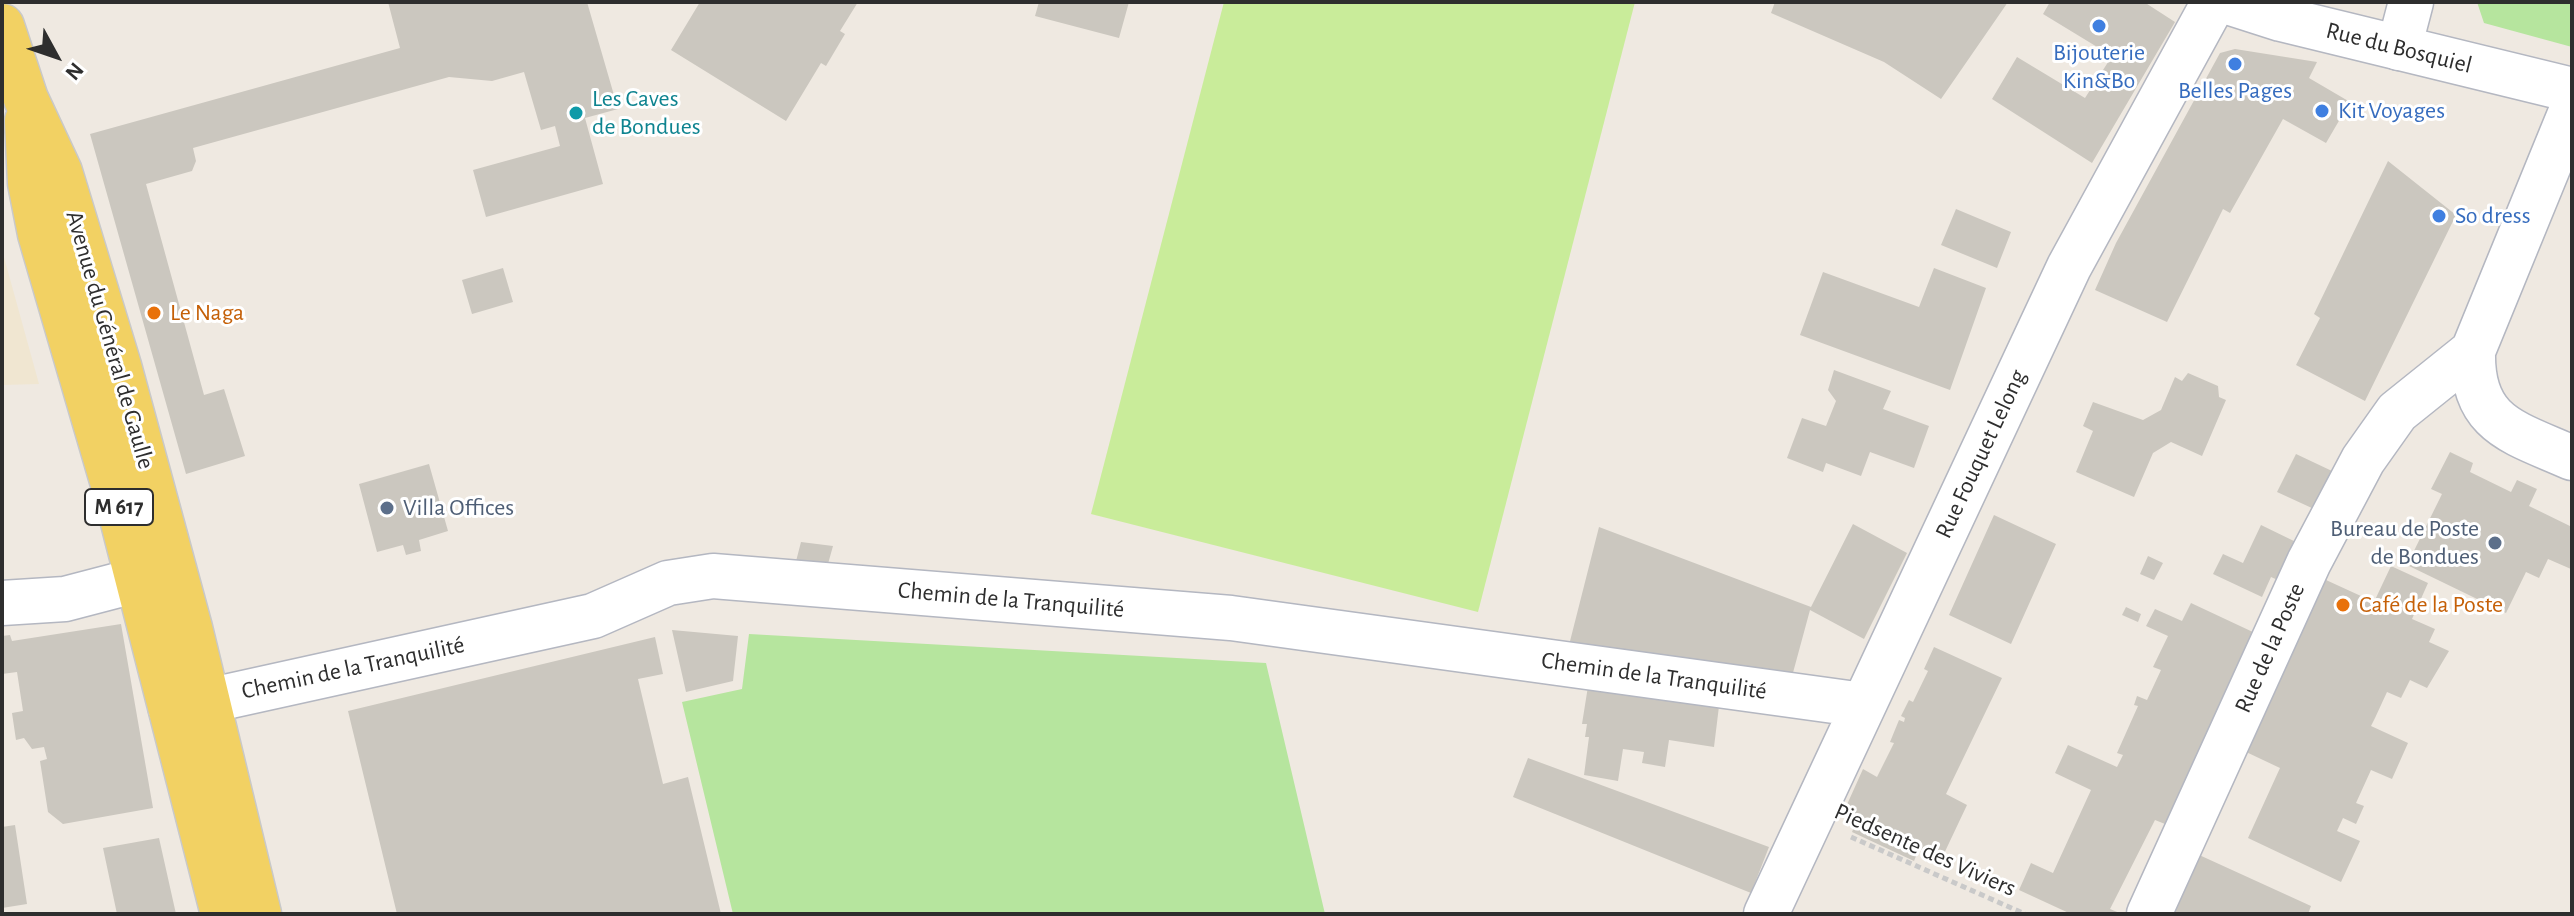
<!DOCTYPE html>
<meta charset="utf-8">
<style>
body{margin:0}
#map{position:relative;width:2574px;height:916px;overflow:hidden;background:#efe9e1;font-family:"Alegreya Sans",sans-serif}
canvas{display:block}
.frame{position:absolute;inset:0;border:4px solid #2e2e2e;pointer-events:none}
.north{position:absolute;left:16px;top:16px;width:80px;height:80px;-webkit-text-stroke:6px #fff;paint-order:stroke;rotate:130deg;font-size:22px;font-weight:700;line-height:32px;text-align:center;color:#2e2e2e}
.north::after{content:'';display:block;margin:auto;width:28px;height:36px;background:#2e2e2e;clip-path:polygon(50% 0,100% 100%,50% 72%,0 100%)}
</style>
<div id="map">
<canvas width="2574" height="916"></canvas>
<div class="frame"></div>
<div class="north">N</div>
</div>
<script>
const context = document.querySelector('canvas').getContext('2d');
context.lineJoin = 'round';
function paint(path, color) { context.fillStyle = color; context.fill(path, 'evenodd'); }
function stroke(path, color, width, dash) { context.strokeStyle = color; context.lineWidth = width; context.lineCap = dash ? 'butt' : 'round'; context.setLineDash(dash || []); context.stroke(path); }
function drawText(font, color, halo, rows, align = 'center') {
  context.font = font + ' "Alegreya Sans",sans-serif'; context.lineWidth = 6; context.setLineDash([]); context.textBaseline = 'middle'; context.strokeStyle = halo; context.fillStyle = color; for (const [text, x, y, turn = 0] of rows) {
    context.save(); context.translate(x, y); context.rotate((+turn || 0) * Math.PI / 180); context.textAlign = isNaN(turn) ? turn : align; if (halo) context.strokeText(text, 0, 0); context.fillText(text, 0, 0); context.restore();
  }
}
paint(new Path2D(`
 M2,250L39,384L2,385Z`), '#f0e6d1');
paint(new Path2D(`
 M2477,2H2572V47L2484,23Z
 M749,634L1266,663L1325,914H733L682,702L742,689Z`), '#b6e59e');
paint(new Path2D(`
 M1224,2H1635L1478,612L1091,514Z`), '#c9ec9a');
paint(new Path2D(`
 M388,2H587L618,109L585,118L603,184L486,217L473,170L560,146L555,126L541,130L524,72L492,81L449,77L193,148L196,161L192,171L146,184L204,395L224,389L245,456L186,474L90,134L400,48Z
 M700,2H858L840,31L845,34L826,66L821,63L786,121L671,50Z
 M1039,2H1129L1119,38L1035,16Z
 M1775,2H2008L1941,99L1884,62L1771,13Z
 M2050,2H2144L2175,22L2092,163L1992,99L2017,57L2085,98L2112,56L2043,14Z
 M2235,49L2317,62L2309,78L2350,102L2326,143L2283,119L2230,213L2223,209L2167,322L2095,290L2116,243L2220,53Z
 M2388,161L2456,215L2365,401L2296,365L2320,318L2314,314Z
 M1956,209L2011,232L1997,268L1941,245Z
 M503,268L513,302L472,314L462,280Z
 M1934,268L1986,288L1950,390L1800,335L1823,272L1919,307Z
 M1834,370L1891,391L1883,409L1929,426L1914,468L1870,452L1861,476L1826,463L1823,472L1787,458L1802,418L1826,426L1836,401L1828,390Z
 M2188,373L2218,386L2219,397L2226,400L2202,456L2171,442L2153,453L2134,497L2076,472L2093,431L2083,426L2093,402L2143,420L2161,410L2175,377L2182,381Z
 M2450,452L2473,463L2470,472L2511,492L2517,480L2537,489L2529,506L2572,527L2571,569L2548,559L2539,578L2526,572L2506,613L2407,565L2442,494L2431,489Z
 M2296,454L2332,471L2314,509L2277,492Z
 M429,464L448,531L419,540L421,551L406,555L403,545L377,552L359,484Z
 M1994,515L2056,544L2011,644L1949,615Z
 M1853,524L1907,553L1864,639L1810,610L1791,680L1567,653L1599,527L1811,607Z
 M2261,525L2298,543L2280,581L2271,577L2262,597L2213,574L2223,554L2243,563Z
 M801,542L833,546L826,571L794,569Z
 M2148,556L2163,563L2154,580L2140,574Z
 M2391,566L2428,583L2412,619L2435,629L2429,642L2449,651L2427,688L2410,680L2401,698L2387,692L2375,718L2371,726L2408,743L2392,779L2371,770L2356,803L2364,806L2356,824L2343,818L2337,831L2360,841L2341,882L2248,838L2280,768L2244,751L2326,580L2374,602Z
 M2191,603L2255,633L2165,824L2155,820L2110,909L2122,914H2071L2019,890L2031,863L2053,873L2091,790L2055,773L2068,745L2117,767L2123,755L2117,753L2138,706L2134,705L2137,696L2147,700L2161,670L2153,667L2168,636L2146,626L2155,609L2182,621Z
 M2126,607L2141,614L2138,622L2122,615Z
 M121,624L153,808L63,824L48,812L40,761L47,759L44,747L32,749L24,738L16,740L12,713L23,711L17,672L2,674V636L10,635L12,641Z
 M672,630L738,636L733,681L686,692Z
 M655,637L663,674L638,679L663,784L688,777L721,914H397L348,711Z
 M1934,647L2002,678L1946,794L1967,805L1941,860L1919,849L1914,861L1852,832L1859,816L1845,809L1863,769L1877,777L1894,743L1890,742L1899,720L1904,722L1905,718L1901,716L1909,700L1913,702L1928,671L1924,669Z
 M1589,680L1720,698L1714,747L1669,740L1665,767L1642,763L1644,752L1623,749L1618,781L1584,775L1589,737H1585L1587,724H1582Z
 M1528,758L1769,847L1751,893L1513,797Z
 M15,825L27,904L2,908V827Z
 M159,838L176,914H117L103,848Z
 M2197,854L2311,906L2308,914H2169Z`), '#cbc7bf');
const minor = new Path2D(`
 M2399,48L2411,2
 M2473,351C2471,425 2514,432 2572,458
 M2,603L65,599L172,571
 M171,709L593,616L668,583L713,576L1231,618L1863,705
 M1766,914L2069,267L2214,2
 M2149,914L2309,562L2363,460L2397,412L2473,351L2572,109`);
const tertiary = new Path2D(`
 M2228,2L2281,19L2572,90`);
const primary = new Path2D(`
 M2,26L26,99L60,172L119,366L190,628L259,914
 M27,121L30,183L40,234L115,491L223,914`);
stroke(minor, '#b4b7c1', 47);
stroke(tertiary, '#b4b7c1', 47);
stroke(primary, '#c9c9c9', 47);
stroke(new Path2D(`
 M1851,837L2025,914`), '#c9c9c9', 5, [6, 4]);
stroke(minor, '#fff', 44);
stroke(tertiary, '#fff', 44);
stroke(primary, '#f2d163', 44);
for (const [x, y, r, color] of [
 [2099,26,8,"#3f7fe0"],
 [2235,64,8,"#3f7fe0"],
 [2322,111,8,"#3f7fe0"],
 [576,113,8,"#0f9aa8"],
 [2439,216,8,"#3f7fe0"],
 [154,313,8,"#e8710a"],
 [387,508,8,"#5c6f8a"],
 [2495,543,8,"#5c6f8a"],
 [2343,605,8,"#e8710a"]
]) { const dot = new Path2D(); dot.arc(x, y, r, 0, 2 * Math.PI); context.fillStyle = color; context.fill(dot); stroke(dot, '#fff', 3); }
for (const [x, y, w] of [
 [119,507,68]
]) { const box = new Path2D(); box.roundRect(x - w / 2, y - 18, w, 36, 6); context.fillStyle = '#fff'; context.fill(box); stroke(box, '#2e2e2e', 2); }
drawText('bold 22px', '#2e2e2e', null, [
 ["M 617",119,507]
]);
drawText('24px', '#2e2e2e', '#fff', [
 ["Rue du Bosquiel",2399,48,14],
 ["Avenue du Général de Gaulle",110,340,74],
 ["Rue Fouquet Lelong",1981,454,-65],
 ["Chemin de la Tranquilité",1011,600,5],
 ["Rue de la Poste",2270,648,-66],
 ["Chemin de la Tranquilité",353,668,-12],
 ["Chemin de la Tranquilité",1654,676,8],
 ["Piedsente des Viviers",1925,850,24]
]);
drawText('24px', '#366cbe', '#fff', [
 ["Bijouterie",2099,53],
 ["Kin&Bo",2099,81],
 ["Belles Pages",2235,91],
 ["Kit Voyages",2338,111,"left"],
 ["So dress",2455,216,"left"]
]);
drawText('24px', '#0d838f', '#fff', [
 ["Les Caves",592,99],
 ["de Bondues",592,127]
], 'left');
drawText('24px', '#c56008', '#fff', [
 ["Le Naga",170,313],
 ["Café de la Poste",2359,605]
], 'left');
drawText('24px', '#4e5e75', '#fff', [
 ["Villa Offices",403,508],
 ["Bureau de Poste",2479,529,"right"],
 ["de Bondues",2479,557,"right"]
], 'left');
</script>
